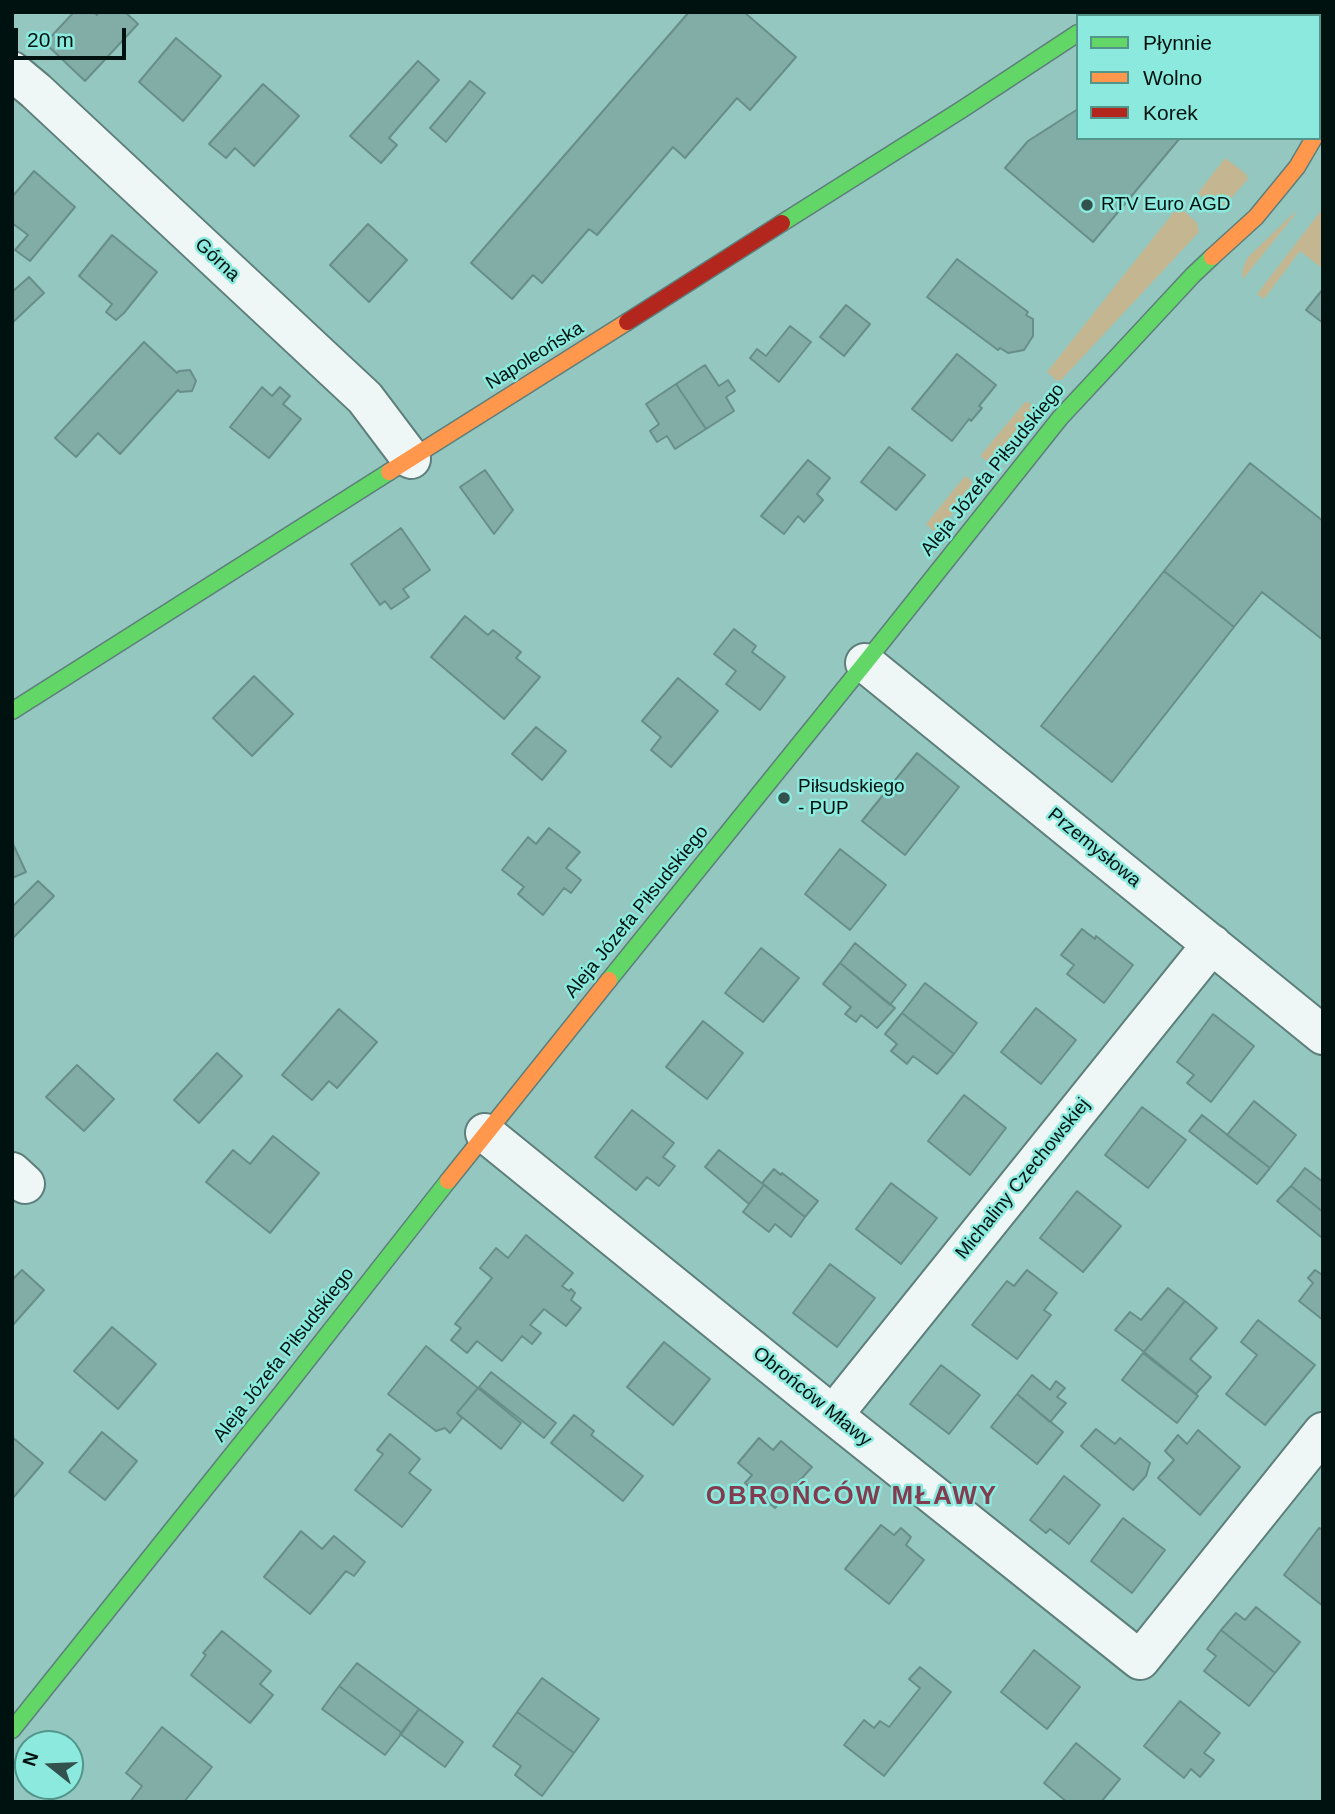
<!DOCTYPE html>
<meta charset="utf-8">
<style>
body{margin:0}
#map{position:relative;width:1335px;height:1814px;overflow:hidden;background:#93c7c0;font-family:Helvetica,sans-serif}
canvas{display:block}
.frame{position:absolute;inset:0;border:14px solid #00120f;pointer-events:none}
.legend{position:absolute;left:1076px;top:14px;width:245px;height:126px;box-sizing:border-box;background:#8beadd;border:2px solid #53948b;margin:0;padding:9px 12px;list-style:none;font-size:21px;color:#00120f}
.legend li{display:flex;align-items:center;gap:14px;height:35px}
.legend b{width:35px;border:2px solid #53948b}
.north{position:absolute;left:14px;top:1730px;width:70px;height:70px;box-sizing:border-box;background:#8beadd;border:2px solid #53948b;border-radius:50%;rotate:288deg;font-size:19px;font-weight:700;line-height:28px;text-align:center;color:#00120f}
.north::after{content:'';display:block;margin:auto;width:24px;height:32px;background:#33514d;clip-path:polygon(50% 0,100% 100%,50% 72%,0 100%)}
.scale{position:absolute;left:14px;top:28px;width:112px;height:32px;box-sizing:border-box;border:4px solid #00120f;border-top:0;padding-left:9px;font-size:21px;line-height:24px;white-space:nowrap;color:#00120f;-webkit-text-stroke:5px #8beadd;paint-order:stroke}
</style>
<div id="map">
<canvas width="1335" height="1814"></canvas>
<div class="frame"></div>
<ul class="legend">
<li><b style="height:9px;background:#63d668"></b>Płynnie</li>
<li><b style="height:9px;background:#ff974d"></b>Wolno</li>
<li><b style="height:9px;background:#b3261e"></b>Korek</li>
</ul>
<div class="north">N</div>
<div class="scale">20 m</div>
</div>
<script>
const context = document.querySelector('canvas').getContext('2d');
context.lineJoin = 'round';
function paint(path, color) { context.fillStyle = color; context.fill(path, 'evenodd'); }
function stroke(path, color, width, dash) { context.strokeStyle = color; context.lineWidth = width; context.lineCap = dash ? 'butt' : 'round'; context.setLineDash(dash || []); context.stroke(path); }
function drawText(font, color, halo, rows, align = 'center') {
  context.font = font + ' Helvetica,sans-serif'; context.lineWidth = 5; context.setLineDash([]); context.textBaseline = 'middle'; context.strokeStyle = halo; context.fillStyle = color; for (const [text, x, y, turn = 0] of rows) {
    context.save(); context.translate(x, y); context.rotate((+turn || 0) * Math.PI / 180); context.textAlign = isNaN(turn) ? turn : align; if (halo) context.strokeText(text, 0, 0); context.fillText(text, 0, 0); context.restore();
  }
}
paint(new Path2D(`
 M1225,158L1246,174L1248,179L1224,206L1214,208L1198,193Z
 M1323,208V269L1300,251L1264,299L1257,294Z
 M1182,209L1197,223L1199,232L1061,380H1056L1047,372L1173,213Z
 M1296,211L1293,217L1243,279C1241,270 1244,265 1248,257Z
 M1025,402C1032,402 1033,405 1035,411L996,461H987L980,456Z
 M965,476L971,480L973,487L940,529L933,530L926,524Z`), '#c3b690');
const building = new Path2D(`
 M74,12H94L97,15L99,12H125L138,24L85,81L45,43Z
 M689,12H744L796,57L750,110L737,98L685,158L673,147L597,235L589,229L542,283L533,275L512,299L471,263Z
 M176,38L221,76L183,121L139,82Z
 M418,61L439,80L389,138L397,145L381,163L350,136Z
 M470,81L485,93L446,142L430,128Z
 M263,84L299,116L254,166L235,148L226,158L209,144Z
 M1078,109V138H1180L1093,242L1005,168L1028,141Z
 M34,171L75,207L30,261L15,250L28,235L12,223V197Z
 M368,224L407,260L369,302L330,265Z
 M112,235L157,272L124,313L116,320L106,312L112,304L79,276Z
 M957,259L1028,312L1026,315L1033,319V336L1024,350L1008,353L1000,348L998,350L927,297Z
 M29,277L44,293L12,323V292Z
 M1323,289V323L1306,310Z
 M846,305L870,324L844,356L820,337Z
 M790,326L811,342L779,382L750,358L757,349L766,356Z
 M144,342L177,373L179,371L190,370L196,381L192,391L180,392L178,390L120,454L98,433L76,457L55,438Z
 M957,354L996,385L979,406L982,408L971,421L969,419L952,441L912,409Z
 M705,365L719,386L728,380L735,391L726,397L734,411L706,429L676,384Z
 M676,384L706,429L675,449L667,436L657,442L650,431L659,424L646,404Z
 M262,387L272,396L280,387L290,396L283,404L301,419L269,458L230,427Z
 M889,447L925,475L896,510L861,482Z
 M808,460L830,478L817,494L823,500L804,522L798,516L784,534L761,516Z
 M1250,463L1323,521V640L1262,592L1234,627L1164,571Z
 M485,470L513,510L494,534L460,487Z
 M401,528L430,570L403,589L409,597L391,609L385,601L380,605L351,564Z
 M1164,571L1234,627L1112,782L1041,726Z
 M465,616L488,635L493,630L521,652L516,658L540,677L504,719L431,657Z
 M734,629L756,646L752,652L785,677L760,710L726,684L736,671L714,654Z
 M254,676L293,714L252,756L213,718Z
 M678,678L718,711L671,767L651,750L661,737L642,721Z
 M536,727L566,751L542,780L512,754Z
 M917,753L959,787L905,855L862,821Z
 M549,828L580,852L566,868L581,880L571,893L564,888L543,915L518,894L524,887L502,870L528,837L536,844Z
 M12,842L26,872L12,878Z
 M840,849L886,885L850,930L805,894Z
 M38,881L54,896L12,939V907Z
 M1082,929L1095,939L1096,936L1133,965L1104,1003L1067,974L1074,965L1061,955Z
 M855,943L906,985L890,1005L840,963Z
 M761,948L799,978L763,1022L725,993Z
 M840,963L895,1008L877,1028L861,1015L856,1022L845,1014L851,1007L823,984Z
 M925,983L977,1023L954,1054L902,1013Z
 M1036,1008L1076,1040L1041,1084L1001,1052Z
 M339,1009L377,1042L337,1088L329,1081L312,1100L282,1075Z
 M902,1013L954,1054L937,1074L913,1056L907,1064L891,1051L897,1044L885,1034Z
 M1213,1014L1254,1046L1211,1102L1187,1083L1194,1075L1177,1062Z
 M703,1021L743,1053L707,1099L666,1067Z
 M217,1053L242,1076L199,1123L174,1100Z
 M77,1065L114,1099L84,1131L46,1097Z
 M964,1095L1006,1128L970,1175L928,1141Z
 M1254,1101L1296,1135L1270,1168L1227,1135Z
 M1142,1107L1186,1140L1148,1188L1105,1155Z
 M632,1110L674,1143L663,1157L675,1166L659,1186L647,1177L636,1190L595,1157Z
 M1202,1115L1270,1168L1257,1184L1189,1131Z
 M273,1136L319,1173L270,1233L206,1182L233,1150L250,1164Z
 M719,1150L764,1185L749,1204L705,1167Z
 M1305,1168L1323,1182V1212L1291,1186Z
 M774,1169L781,1175L782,1173L818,1201L805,1217L762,1183Z
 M891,1183L937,1218L901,1264L856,1229Z
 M764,1185L805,1217L791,1237L775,1224L769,1232L743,1212Z
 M1291,1186L1323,1212V1234L1321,1237L1277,1201Z
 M1077,1191L1121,1226L1083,1272L1040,1238Z
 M526,1235L573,1273L562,1286L569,1291L571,1289L575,1293L571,1300L581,1308L566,1326L544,1309L530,1325L541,1333L532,1344L522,1336L502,1361L477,1341L467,1353L451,1340L461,1328L455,1324L492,1278L480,1268L496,1248L508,1258Z
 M830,1264L875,1298L837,1347L793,1313Z
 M22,1270L44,1290L12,1326V1280Z
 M1027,1270L1057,1293L1044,1310L1051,1315L1017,1359L972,1325L1007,1281L1014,1286Z
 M1315,1270L1321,1274L1323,1272V1320L1299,1301L1313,1283L1308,1278Z
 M1168,1288L1185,1301L1144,1352L1115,1330L1130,1312L1141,1320Z
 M1185,1301L1217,1328L1190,1359L1211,1377L1196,1394L1144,1352Z
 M1258,1320L1315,1365L1265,1425L1226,1394L1257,1355L1241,1342Z
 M112,1327L156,1364L118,1409L74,1371Z
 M664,1342L710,1379L673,1425L627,1387Z
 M426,1346L478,1388L457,1413L462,1418L450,1433L445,1428L436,1431L388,1394Z
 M1143,1353L1198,1396L1177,1423L1122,1380Z
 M941,1365L980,1395L949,1434L910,1404Z
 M491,1372L556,1423L544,1438L479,1387Z
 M1032,1375L1050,1390L1056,1381L1065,1388L1057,1397L1066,1403L1050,1422L1017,1394Z
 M478,1388L521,1423L501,1449L457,1413Z
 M1017,1394L1063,1432L1037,1464L991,1427Z
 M574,1415L594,1431L591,1435L643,1476L623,1501L551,1443Z
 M1096,1429L1115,1444L1120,1438L1150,1463L1146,1476L1133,1490L1081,1446Z
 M1198,1430L1240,1467L1200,1515L1158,1478L1174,1460L1165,1451L1178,1435L1187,1444Z
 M102,1432L137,1461L105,1500L69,1472Z
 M390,1434L420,1459L409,1473L431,1490L402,1527L355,1490L383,1454L377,1450Z
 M12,1437L43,1463L12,1499Z
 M759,1438L773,1450L781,1441L812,1467L775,1508L745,1483L752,1475L738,1463Z
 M1064,1476L1100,1505L1069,1544L1050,1529L1046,1533L1030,1520Z
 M1123,1518L1165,1550L1132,1593L1091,1561Z
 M881,1525L894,1535L901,1528L911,1537L906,1545L924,1560L889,1604L845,1569Z
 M1319,1528L1323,1530V1606L1284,1575Z
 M301,1531L322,1549L334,1536L365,1562L354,1576L346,1571L310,1614L264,1577Z
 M1256,1607L1300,1642L1275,1673L1221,1630L1236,1613L1245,1620Z
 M1221,1630L1275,1673L1249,1706L1204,1671L1216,1656L1207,1649Z
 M222,1631L271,1671L260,1684L273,1695L250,1723L191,1675L206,1655L203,1653Z
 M1034,1650L1080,1687L1047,1729L1001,1692Z
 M357,1663L419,1709L402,1733L339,1686Z
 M920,1667L951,1692L884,1776L844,1745L864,1720L874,1728L880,1721L889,1727L920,1688L909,1679Z
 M542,1678L599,1719L574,1753L517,1712Z
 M339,1686L402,1733L385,1755L322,1709Z
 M1180,1701L1220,1733L1204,1753L1214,1760L1200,1777L1191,1769L1184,1778L1144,1746Z
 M419,1709L463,1742L445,1767L400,1734Z
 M517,1712L574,1753L542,1796L515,1775L521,1766L493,1746Z
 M162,1727L212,1767L184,1802H130L142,1786L126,1773Z
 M1076,1743L1120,1779L1101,1802H1067L1044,1783Z`);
paint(building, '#82aca6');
stroke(building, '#688e89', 2);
const street = new Path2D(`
 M12,71L36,91L365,398L411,459
 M865,663L1323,1035
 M485,1133L833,1415L1140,1660L1323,1432
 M12,1172L25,1184
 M833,1415L1212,944`);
const fast = new Path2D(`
 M1104,16L1109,12
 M1323,66V70
 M782,223L961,110L1078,33
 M12,711L389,472
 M609,980L865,663L1060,418L1193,275L1212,257
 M12,1730L284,1390L448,1181`);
const slow = new Path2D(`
 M1212,257L1256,217L1297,167L1314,138
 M389,472L627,322
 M448,1181L609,980`);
const jam = new Path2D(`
 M1299,12L1303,16
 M627,322L782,223`);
stroke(street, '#5d7e7a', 42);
stroke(fast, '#5d7e7a', 19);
stroke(slow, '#5d7e7a', 19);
stroke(jam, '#5d7e7a', 19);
stroke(street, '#eff7f6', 38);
stroke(fast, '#63d668', 16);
stroke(slow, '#ff974d', 16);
stroke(jam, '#b3261e', 16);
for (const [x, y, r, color] of [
 [1087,205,7,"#33514d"],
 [784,798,7,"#33514d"]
]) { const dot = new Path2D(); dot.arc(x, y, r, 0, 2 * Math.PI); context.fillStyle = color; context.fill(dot); stroke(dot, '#8beadd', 2.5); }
drawText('19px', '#00120f', '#8beadd', [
 ["RTV Euro AGD",1101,205],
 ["Piłsudskiego",798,787],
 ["- PUP",798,809]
], 'left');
drawText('19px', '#00120f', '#8beadd', [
 ["Górna",217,260,43],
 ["Napoleońska",535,356,-32],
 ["Aleja Józefa Piłsudskiego",993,470,-51],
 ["Przemysłowa",1094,848,39],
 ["Aleja Józefa Piłsudskiego",637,912,-51],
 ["Michaliny Czechowskiej",1023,1179,-51],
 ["Aleja Józefa Piłsudskiego",284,1355,-52],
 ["Obrońców Mławy",812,1397,39]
]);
context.letterSpacing = '2px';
drawText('bold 26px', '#823b4f', '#8beadd', [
 ["OBROŃCÓW MŁAWY",852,1497]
]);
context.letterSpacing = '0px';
</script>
